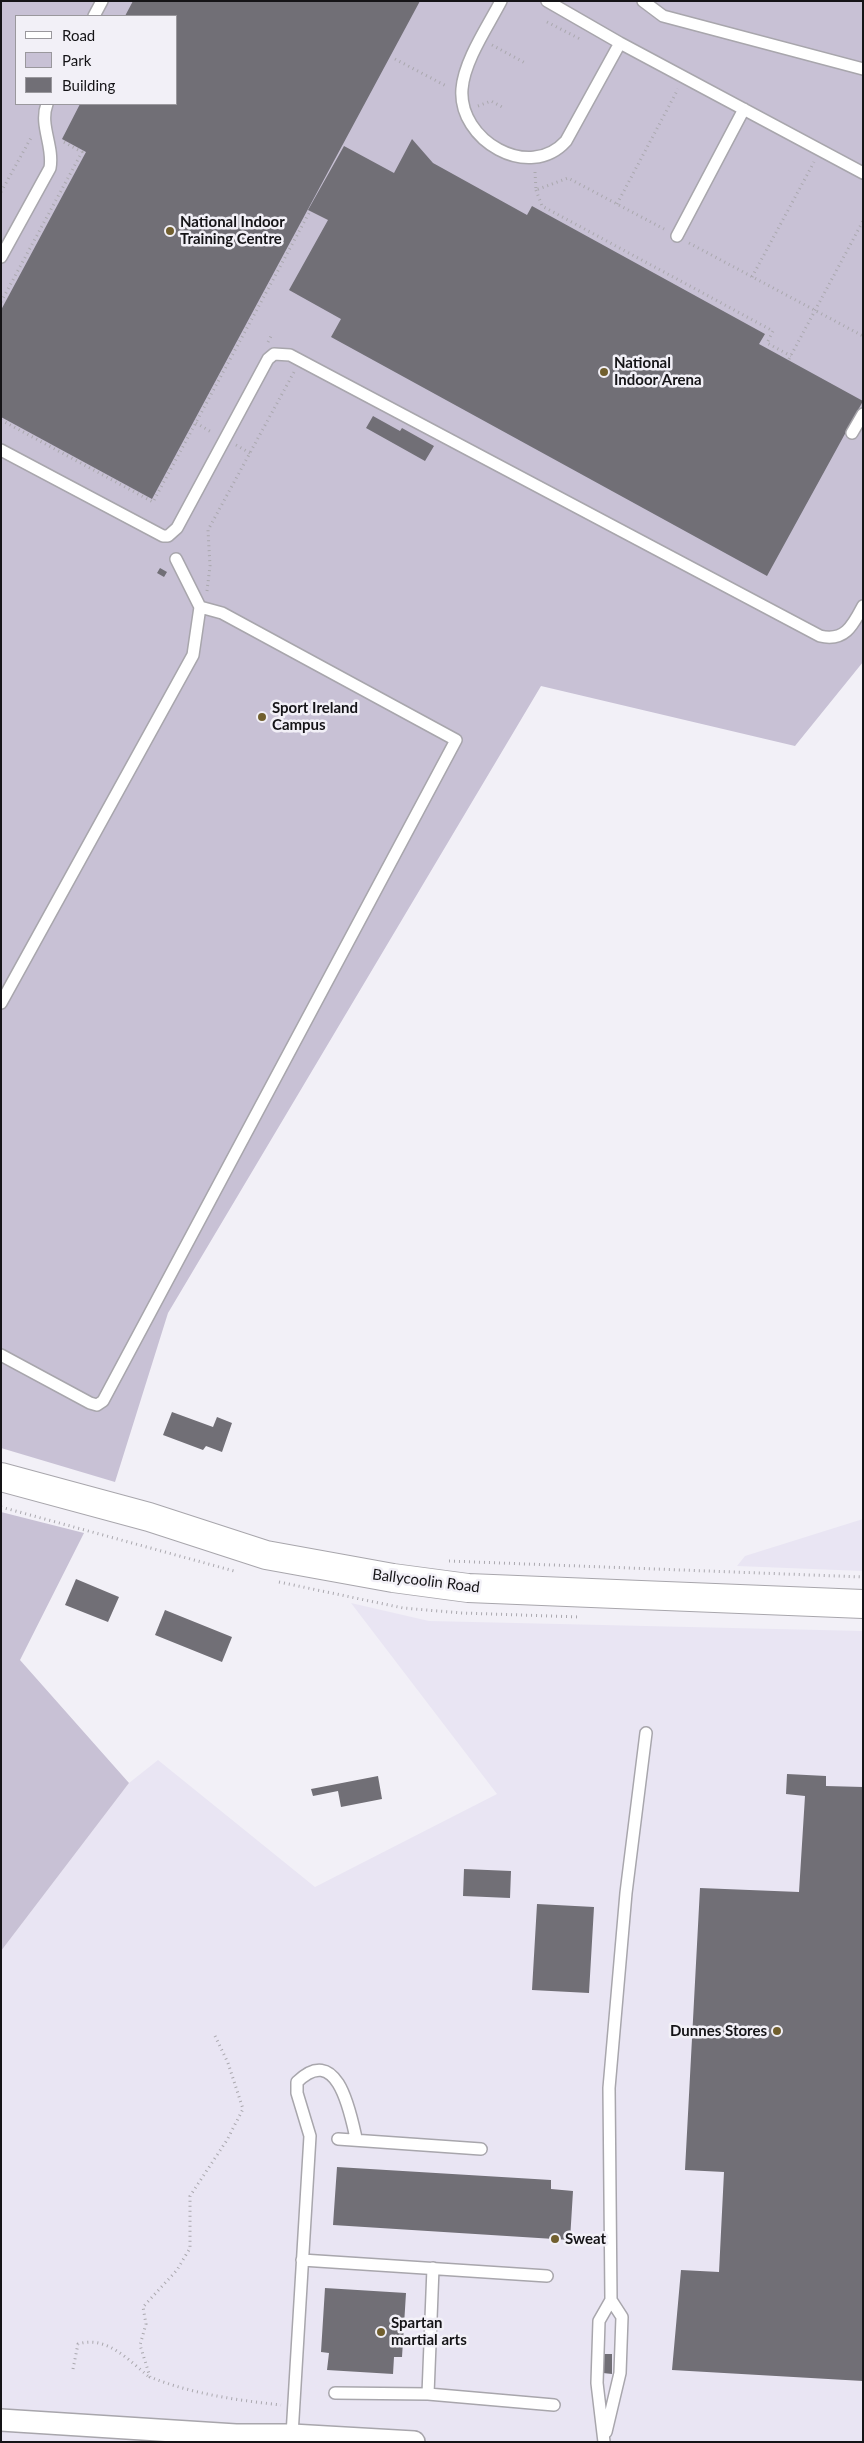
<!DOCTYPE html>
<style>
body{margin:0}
#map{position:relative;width:864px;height:2443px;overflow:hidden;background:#f2f0f7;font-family:Lato,sans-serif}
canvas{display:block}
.frame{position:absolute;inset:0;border:2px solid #151417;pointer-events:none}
.legend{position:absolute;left:15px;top:15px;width:162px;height:90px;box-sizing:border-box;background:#f2f0f7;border:1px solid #9a989d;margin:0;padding:6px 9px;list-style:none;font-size:15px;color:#151417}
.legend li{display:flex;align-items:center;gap:10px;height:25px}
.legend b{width:25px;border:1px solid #9a989d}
</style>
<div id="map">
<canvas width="864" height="2443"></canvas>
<div class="frame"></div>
<ul class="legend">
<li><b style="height:6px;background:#fff"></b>Road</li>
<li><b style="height:14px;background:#c8c1d5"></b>Park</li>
<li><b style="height:14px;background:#716f76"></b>Building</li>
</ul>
</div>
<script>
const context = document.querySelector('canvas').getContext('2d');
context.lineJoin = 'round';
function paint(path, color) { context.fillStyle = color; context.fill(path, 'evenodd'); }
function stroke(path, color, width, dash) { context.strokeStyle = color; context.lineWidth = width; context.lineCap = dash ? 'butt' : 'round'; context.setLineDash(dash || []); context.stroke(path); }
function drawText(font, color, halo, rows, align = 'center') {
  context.font = font + ' Lato,sans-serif'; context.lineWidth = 5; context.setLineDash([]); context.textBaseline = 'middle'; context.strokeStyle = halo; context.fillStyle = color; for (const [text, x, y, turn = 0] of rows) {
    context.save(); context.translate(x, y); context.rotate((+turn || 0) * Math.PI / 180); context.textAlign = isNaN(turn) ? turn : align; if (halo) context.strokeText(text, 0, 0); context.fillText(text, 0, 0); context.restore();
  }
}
paint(new Path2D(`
 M863,1519V1571L737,1566L745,1556Z
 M351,1603L429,1621L863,1631V2442H1V1951L129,1783L158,1760L315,1887L497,1794Z`), '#e9e5f3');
paint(new Path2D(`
 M1,1H863V662L795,746L541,686L168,1313L115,1482L1,1448ZM16,16H176V104H16Z
 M1,1512L84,1533L20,1660L129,1783L1,1951Z`), '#c8c1d5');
paint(new Path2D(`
 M133,1H420L152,499L1,417V310L86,152L62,139L80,104H176V16H125Z
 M412,139L433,163L527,215L532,206L765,334L759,344L863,401L767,576L331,337L341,319L289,290L328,220L308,210L344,146L394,173Z
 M373,416L400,431L402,428L434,446L425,461L366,428Z
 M160,568L167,572L164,577L157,573Z
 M172,1412L213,1427L217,1417L232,1423L222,1452L206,1446L203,1450L163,1435Z
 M76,1579L119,1597L108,1622L65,1605Z
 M165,1610L232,1637L222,1662L155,1635Z
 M787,1774L826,1776V1786L863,1787V2381L672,2370L681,2270L719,2272L724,2172L685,2170L700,1888L799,1892L805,1796L786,1794Z
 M378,1776L382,1799L341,1807L338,1791L313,1796L311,1789Z
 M464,1869L511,1871L510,1898L463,1896Z
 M537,1904L594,1907L589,1993L532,1990Z
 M337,2167L551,2180V2189L573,2191L570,2240L333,2225Z
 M325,2288L406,2293L402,2357H394L393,2374L327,2370L329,2353L321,2352Z
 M604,2354H612V2374L603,2373Z`), '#716f76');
const lane = new Path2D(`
 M501,1C488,26 464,61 462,89C458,140 529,182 566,141L620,43
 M547,1L620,43L863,173
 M643,1L663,16L863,69
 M94,16L102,1
 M677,236L744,109
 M1,257L50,168C54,146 39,125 47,104
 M852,433L863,414
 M1,450L163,536H168L177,528L268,359L274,354L290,355L820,636C845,642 853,625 863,606
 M1,1003L193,655L200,607L176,559
 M1,1355L90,1403L97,1405L103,1401L456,740L222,613L200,607
 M338,2139L481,2149
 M302,2260L547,2276
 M335,2393L428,2394L554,2405
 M428,2394L433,2268
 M606,2432L620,2373L622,2317L611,2300
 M292,2435L310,2136L297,2093V2082C337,2043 350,2111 356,2138
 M604,2442L597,2383L599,2321L611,2300L609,2088L626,1893L646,1733`);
const street = new Path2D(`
 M1,2420L236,2435H292L414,2442`);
const secondary = new Path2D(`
 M1,1477L149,1517L266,1555L393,1578L468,1588L863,1604`);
stroke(lane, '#a8a6ac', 14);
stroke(street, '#a8a6ac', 24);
stroke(secondary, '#a8a6ac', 30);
stroke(new Path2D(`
 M547,22L582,40
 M492,45L527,64
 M395,59L448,87
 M478,106L491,101L502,107
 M535,172L536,190L568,178L664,229
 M536,190L542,206L773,331L767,343L791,356
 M1,192L32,136
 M617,204L678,89
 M689,243L863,336
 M752,277L814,162
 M1,302L82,152L62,141
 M268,342L272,334
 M789,359L863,221
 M1,420L153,502L309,213
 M196,423L213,433
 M236,445L250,453
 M207,591L210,566L208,530L294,372
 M1,1507L234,1571
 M449,1561L863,1577
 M279,1582L403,1608L462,1613L580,1617
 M215,2036L228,2063L243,2109L227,2140L190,2196V2248L177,2270L143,2307L146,2324L140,2345L150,2377C192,2394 236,2400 281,2405
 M73,2369L78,2344C106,2335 129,2360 149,2377`), '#aaa8ae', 3, [1, 4]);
stroke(lane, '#fff', 11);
stroke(street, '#fff', 21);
stroke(secondary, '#fff', 28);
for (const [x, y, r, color] of [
 [170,231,5,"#715f2e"],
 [604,372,5,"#715f2e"],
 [262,717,5,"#715f2e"],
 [777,2031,5,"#715f2e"],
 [555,2239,5,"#715f2e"],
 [381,2332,5,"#715f2e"]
]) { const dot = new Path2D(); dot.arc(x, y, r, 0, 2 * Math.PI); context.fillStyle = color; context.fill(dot); stroke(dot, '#f2f0f7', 2); }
drawText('bold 15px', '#151417', '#f2f0f7', [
 ["National Indoor",180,222],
 ["Training Centre",180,239],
 ["National",614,363],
 ["Indoor Arena",614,380],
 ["Sport Ireland",272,708],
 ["Campus",272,725],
 ["Dunnes Stores",767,2031,"right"],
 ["Sweat",565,2239],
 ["Spartan",391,2323],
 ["martial arts",391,2340]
], 'left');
drawText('15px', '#151417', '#f2f0f7', [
 ["Ballycoolin Road",426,1581,7]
]);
</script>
